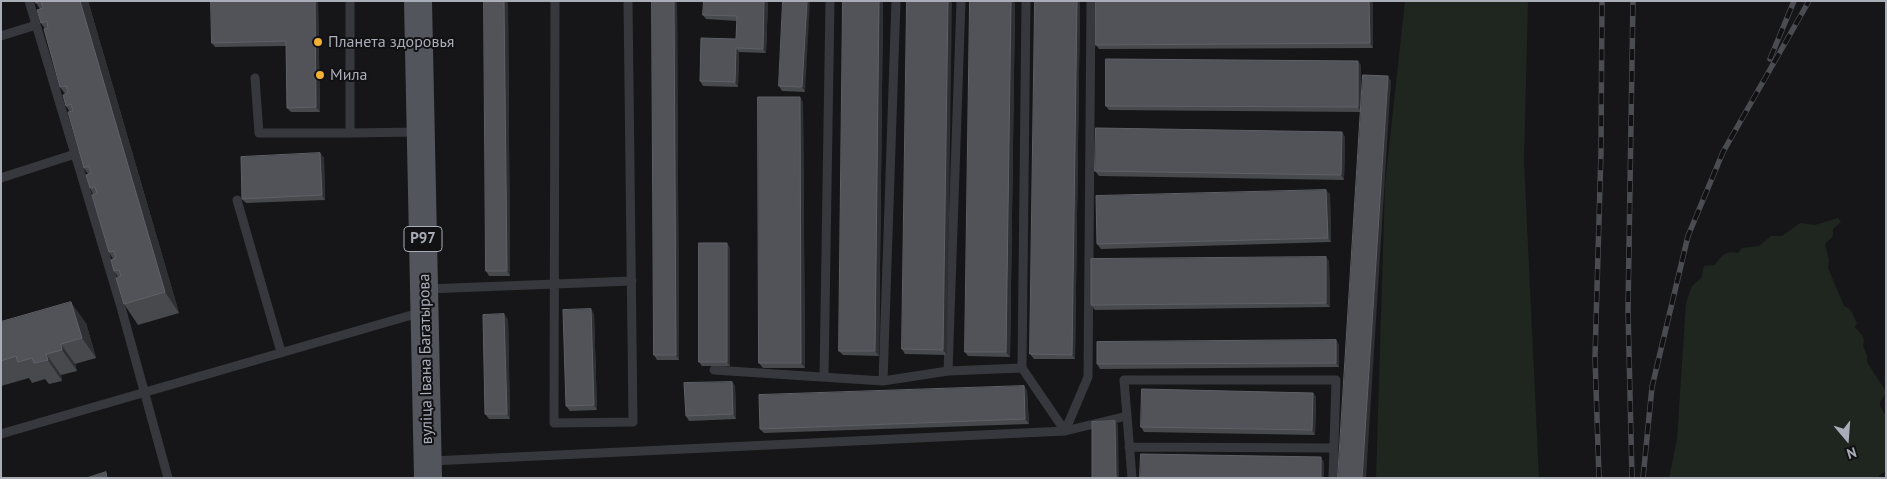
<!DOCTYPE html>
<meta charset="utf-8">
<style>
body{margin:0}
#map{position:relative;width:1887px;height:479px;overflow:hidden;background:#161618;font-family:"PT Sans",sans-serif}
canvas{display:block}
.frame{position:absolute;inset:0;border:2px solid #a8adb8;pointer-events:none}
.north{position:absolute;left:1822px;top:414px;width:50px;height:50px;-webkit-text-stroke:4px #111113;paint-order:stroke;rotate:162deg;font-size:14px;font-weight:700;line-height:20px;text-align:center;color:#a8adb8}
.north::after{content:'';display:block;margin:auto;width:18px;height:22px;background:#a8adb8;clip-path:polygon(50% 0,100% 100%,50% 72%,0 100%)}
</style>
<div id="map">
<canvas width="1887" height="479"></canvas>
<div class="frame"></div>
<div class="north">N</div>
</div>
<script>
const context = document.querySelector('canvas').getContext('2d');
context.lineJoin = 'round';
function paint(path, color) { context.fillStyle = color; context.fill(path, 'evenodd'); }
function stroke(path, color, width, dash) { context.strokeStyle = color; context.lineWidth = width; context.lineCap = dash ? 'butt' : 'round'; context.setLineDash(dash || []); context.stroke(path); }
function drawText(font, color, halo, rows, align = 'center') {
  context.font = font + ' "PT Sans",sans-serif'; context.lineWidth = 4; context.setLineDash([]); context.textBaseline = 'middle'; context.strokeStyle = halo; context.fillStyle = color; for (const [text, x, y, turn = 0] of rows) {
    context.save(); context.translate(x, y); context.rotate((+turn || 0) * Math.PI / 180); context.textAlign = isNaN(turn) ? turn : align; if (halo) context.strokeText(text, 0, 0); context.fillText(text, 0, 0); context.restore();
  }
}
paint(new Path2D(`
 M1405,1H1528L1524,161L1539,478H1376L1385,184Z
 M1838,218L1841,222L1833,229V236L1825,244L1829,260L1828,268L1844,306C1852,308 1853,316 1857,323L1855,327L1862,335L1864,340L1863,346L1867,355V362L1885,390L1886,393L1880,402V406L1886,416V472L1882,473L1877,478H1669L1677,439L1686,303L1692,286L1701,278L1704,266L1715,265C1720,256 1727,250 1738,253L1742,248L1759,246L1771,236H1782L1800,223L1815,225Z`), '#1e261f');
stroke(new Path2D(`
 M29,1L121,307L168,478
 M350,1V133L418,132
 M555,1L554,423L633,422L628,1
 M1,36L36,25
 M255,78L259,133H350
 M1,178L75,154
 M237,200L281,352
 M427,289L632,281
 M1022,368L1026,1
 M714,370L883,381L948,371L1022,368L1065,431
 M948,371L961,1
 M824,376L830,1
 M883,381L896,1
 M1127,416L1132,478
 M1065,431L1088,377L1091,1
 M1,434L422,312
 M1129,447L1334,448
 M431,461L1065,431L1127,416L1124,380H1336L1333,478`), '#37383d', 9);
stroke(new Path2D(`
 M418,1L428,478`), '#53555c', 28);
const rail = new Path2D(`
 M1770,59L1794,1
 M1599,478L1595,357L1601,152L1602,1
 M1632,478L1628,310L1633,1
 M1643,478L1652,387L1688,236L1723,152L1809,1`);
stroke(rail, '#4a4c52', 5.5);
stroke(rail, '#111113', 4, [11]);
paint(new Path2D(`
 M35,1H88L179,313L138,325L124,304L118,277L114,271L113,259L109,252L93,194L90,188L88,174L84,168L70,112L66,106L65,94L60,87L45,29L41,23L40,9Z
 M211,1H318L320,112H291L287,108L286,46L215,47L212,43Z
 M484,1H508L510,276H489L486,271Z
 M652,1H677L679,360H657L654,355Z
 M704,1H768L766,53L739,52L738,87L703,86L700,81L736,39L737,21L706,19L703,15Z
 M783,1L805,92L782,91L779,86Z
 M843,1H883L879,356L843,355L839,351Z
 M907,1L947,355L905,354L902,349Z
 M970,1H1015L1010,357L968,356L965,352Z
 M1035,1H1080L1075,359H1034L1030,354Z
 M1373,1V48L1099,49L1096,45Z
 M1361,65V106L1391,81L1361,112L1109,110L1106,106Z
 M803,102L805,368H763L759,363Z
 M1342,132L1345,137L1344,180L1099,176L1095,171Z
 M320,153L324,158L325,200L246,203L242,199Z
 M1330,194L1331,242L1101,249L1097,244Z
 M727,243L730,248V366H702L699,362Z
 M1329,261L1330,307L1095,310L1091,305Z
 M594,314L597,410L570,411L566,406Z
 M508,319L510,419H489L485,414Z
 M1,322L86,323L96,358L75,364L77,371L61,375L62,381L49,384L45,379L32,383L29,378L1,386Z
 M1336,340L1339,345V367L1100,369L1097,364Z
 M732,382L735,386L736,419L689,421L686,416Z
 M1024,386L1027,391L1029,424L764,433L760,429Z
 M1313,393L1316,397L1315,435L1144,432L1141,427Z`), '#47494d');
paint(new Path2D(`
 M80,1H88L179,313L165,292Z
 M315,1H318L320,112L316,107Z
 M504,1H508L510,276L507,271Z
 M674,1H677L679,360L676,355Z
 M764,1H768L766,53L763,49Z
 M807,1H810L805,92L802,87Z
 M879,1H883L879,356L875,351Z
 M948,1H952L947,355L943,350Z
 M1011,1H1015L1010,357L1006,352Z
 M1077,1H1080L1075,359L1072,355Z
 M1369,1H1373V48L1370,43Z
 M736,48L739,52L738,87L735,82Z
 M1358,61L1361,65V112L1358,107Z
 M1388,76L1391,81L1366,478H1362Z
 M800,97L803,102L805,368L801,363Z
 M1342,132L1345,137L1344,180L1341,175Z
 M320,153L324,158L325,200L322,195Z
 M1326,190L1330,194L1331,242L1328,238Z
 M727,243L730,248V366L727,362Z
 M1326,257L1329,261L1330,307L1326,303Z
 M71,302L86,323L96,358L82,338Z
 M591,309L594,314L597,410L594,405Z
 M504,314L508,319L510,419L507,414Z
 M1336,340L1339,345V367L1336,363Z
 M61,344L75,364L77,371L62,350Z
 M46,354L61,375L62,381L48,360Z
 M732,382L735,386L736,419L733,414Z
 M1024,386L1027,391L1029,424L1025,419Z
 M1313,393L1316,397L1315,435L1312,430Z
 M1115,421L1118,425L1119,478H1116Z
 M1321,457L1324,462V478H1321Z`), '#2f3033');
const building = new Path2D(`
 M35,1H80L165,292L124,304L116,278L121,276L119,270L114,271L111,260L116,258L114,251L109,252L92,195L97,193L95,187L90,188L86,175L91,173L89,166L84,168L68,112L73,111L71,104L66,106L63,95L68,93L66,86L60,87L44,29L48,28L47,21L41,23L37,10L43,8L41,1L36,3Z
 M211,1H315L316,107L287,108L286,41L212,43Z
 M484,1H504L507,271H486Z
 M652,1H674L676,355H654Z
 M704,1H764L763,49L736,48L735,82L700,81L701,38L736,39L737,16L703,15Z
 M783,1H807L802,87L779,86Z
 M843,1H879L875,351H839Z
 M907,1H948L943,350L902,349Z
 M970,1H1011L1006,352H965Z
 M1035,1H1077L1072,355L1030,354Z
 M1096,1H1369L1370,43L1096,45Z
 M1106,59L1358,61V107L1106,106Z
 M1363,75L1388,76L1362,478H1338Z
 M758,97H800L801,363H759Z
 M1096,128L1342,132L1341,175L1095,171Z
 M320,153L322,195L242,199L241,157Z
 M1326,190L1328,238L1097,244L1096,196Z
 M699,243H727V362H699Z
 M1326,257V303L1091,305V259Z
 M71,302L82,338L61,344L62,350L46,354L48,360L34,363L32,358L18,362L16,356L1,361V322Z
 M591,309L594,405L566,406L563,310Z
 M504,314L507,414H485L483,315Z
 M1336,340V363L1097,364V342Z
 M732,382L733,414L686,416L684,383Z
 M1024,386L1025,419L760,429L759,395Z
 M1142,389L1313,393L1312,430L1141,427Z
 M1115,421L1116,478H1092V422Z
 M1141,454L1321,457V478H1140Z
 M106,472L107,478H87Z`);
paint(building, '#525359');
stroke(building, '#5f6168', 1);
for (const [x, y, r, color] of [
 [318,42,5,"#f2b134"],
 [320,75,5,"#f2b134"]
]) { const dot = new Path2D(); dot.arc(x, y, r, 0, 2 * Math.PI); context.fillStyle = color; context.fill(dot); stroke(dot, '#111113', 2); }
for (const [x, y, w] of [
 [423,239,38]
]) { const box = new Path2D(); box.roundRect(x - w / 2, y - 12.5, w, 25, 4); context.fillStyle = '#111113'; context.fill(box); stroke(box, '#a8adb8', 1); }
drawText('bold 15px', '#a8adb8', null, [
 ["Р97",423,239]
]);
drawText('16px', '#a8adb8', '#111113', [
 ["Планета здоровья",328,42],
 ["Мила",330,75]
], 'left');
drawText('16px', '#a8adb8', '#111113', [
 ["вуліца Івана Багатырова",426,359,-91]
]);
</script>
